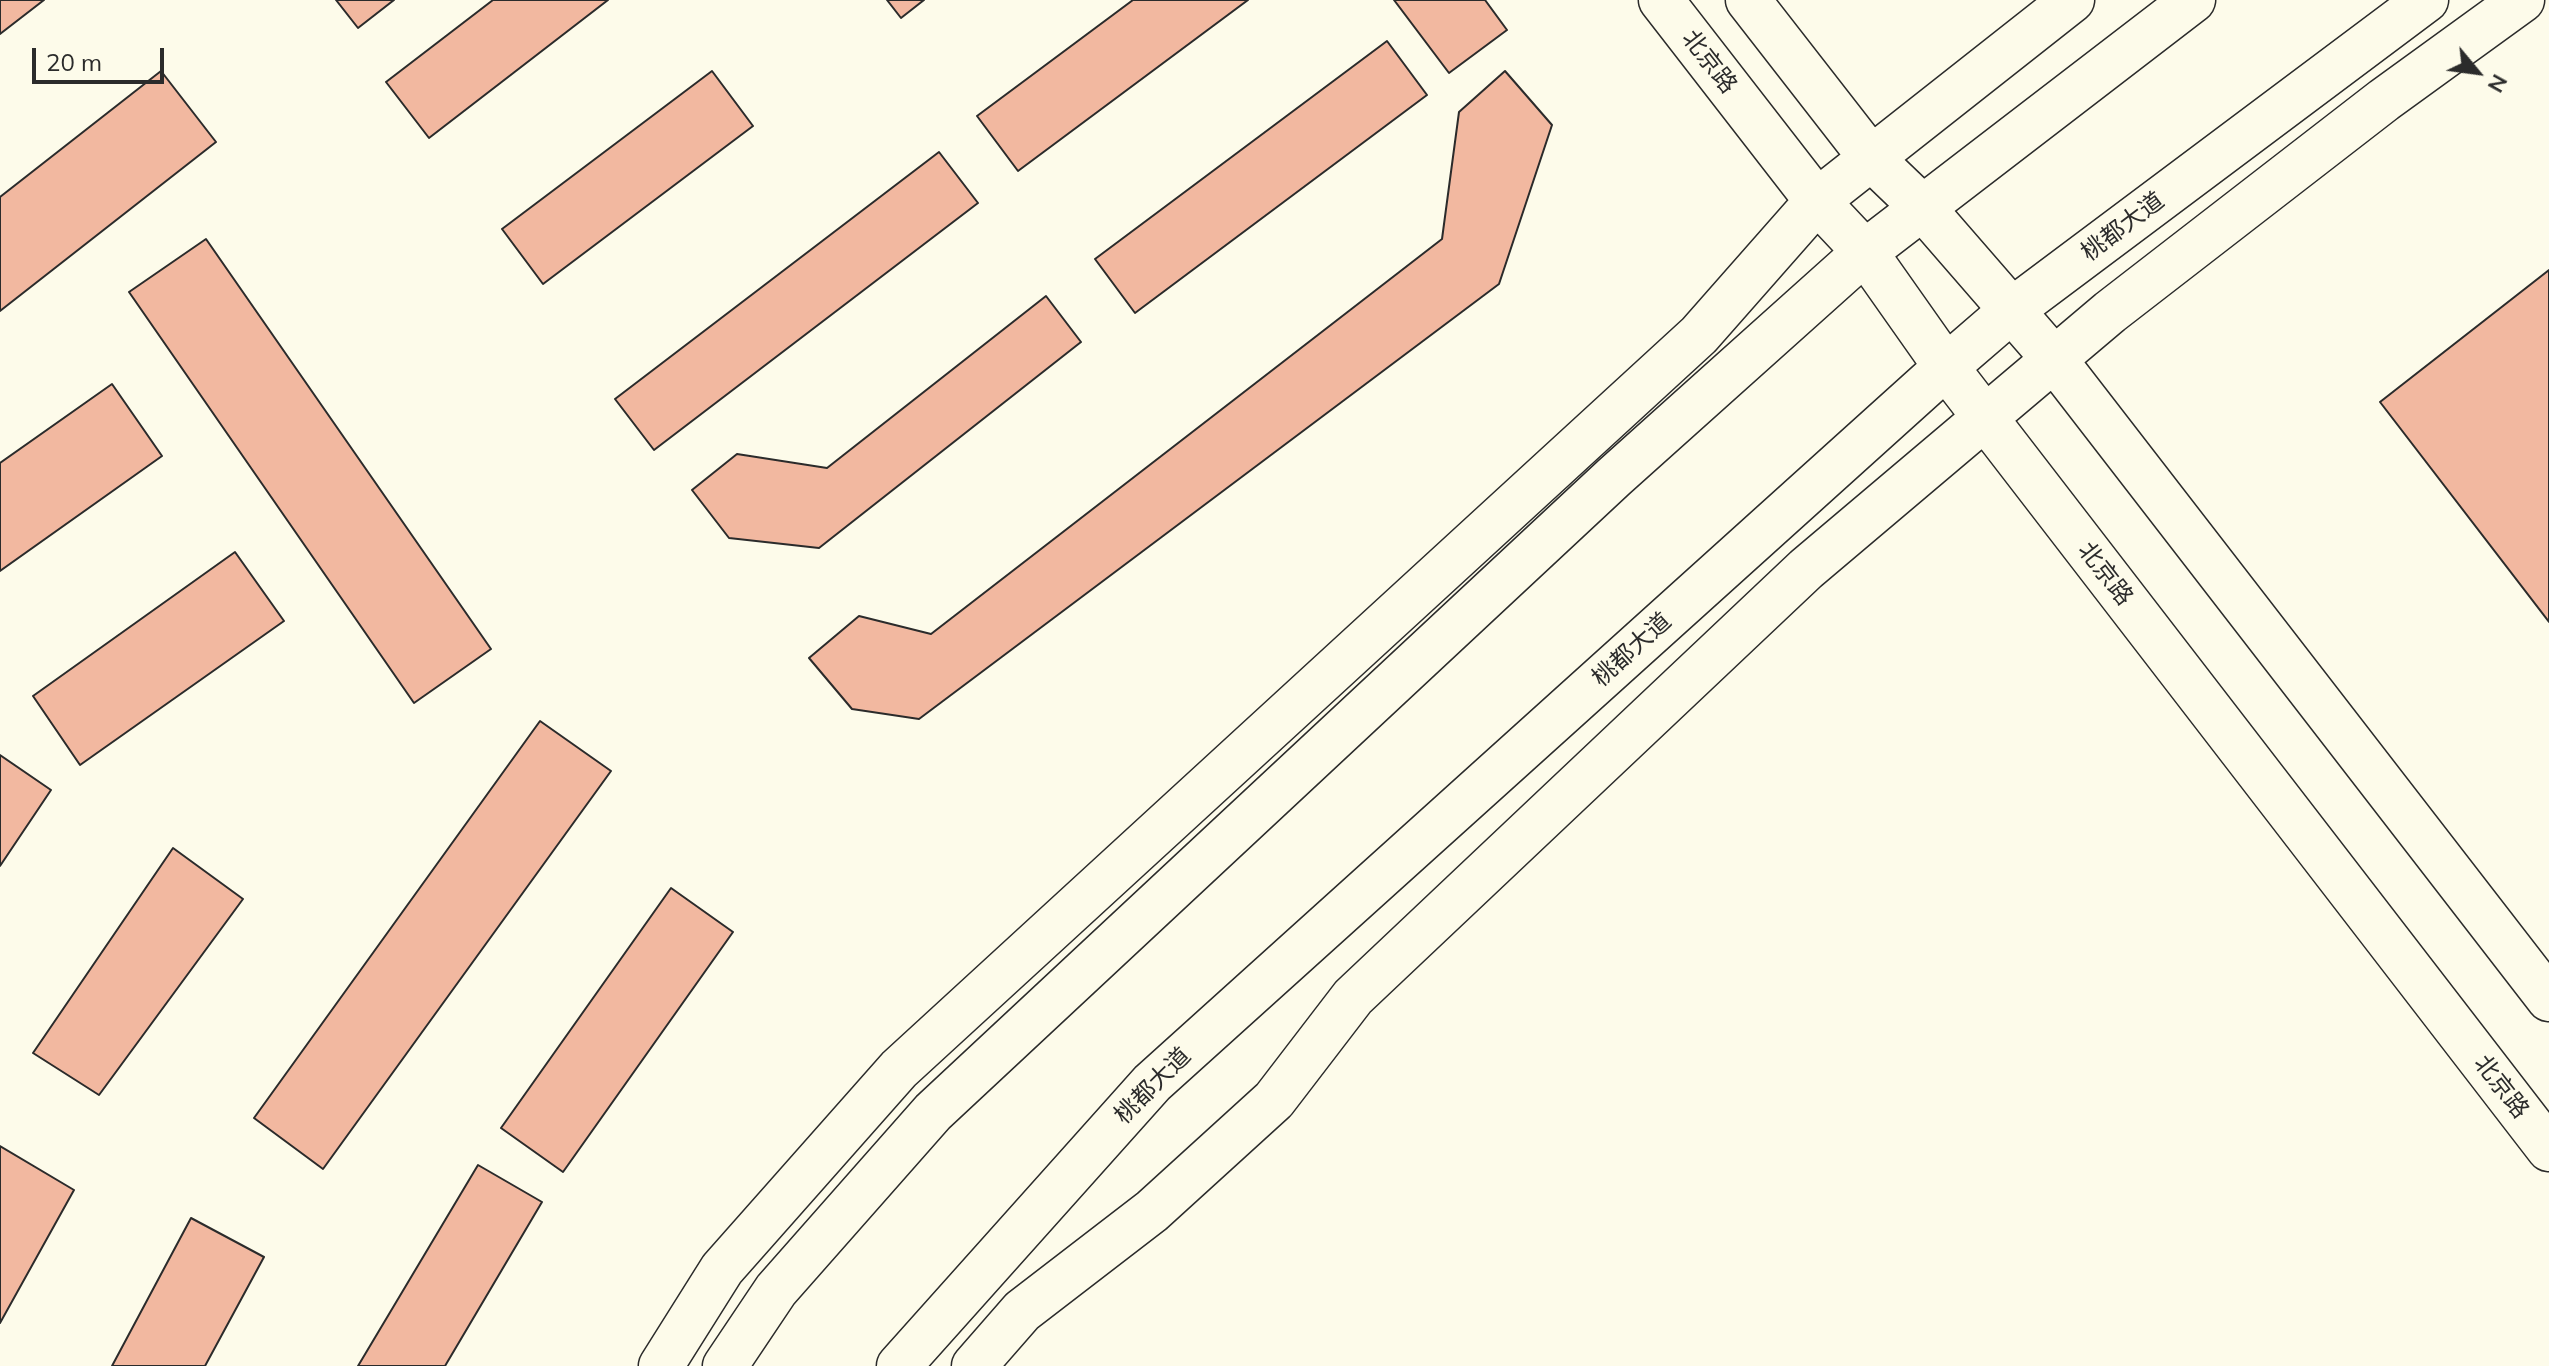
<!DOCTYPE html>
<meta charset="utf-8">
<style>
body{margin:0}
#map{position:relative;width:2549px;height:1366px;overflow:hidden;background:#fdfbea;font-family:Mulish,sans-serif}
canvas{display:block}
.north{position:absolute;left:2437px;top:32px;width:80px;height:80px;-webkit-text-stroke:6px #fdfbea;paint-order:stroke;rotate:119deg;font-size:22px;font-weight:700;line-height:32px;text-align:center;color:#2b2b2b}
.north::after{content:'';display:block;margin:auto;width:28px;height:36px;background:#2b2b2b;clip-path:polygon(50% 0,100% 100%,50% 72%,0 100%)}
.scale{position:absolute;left:32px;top:48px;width:132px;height:36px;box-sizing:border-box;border:4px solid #2b2b2b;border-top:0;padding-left:10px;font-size:24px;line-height:28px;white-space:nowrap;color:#2b2b2b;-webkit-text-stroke:6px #fdfbea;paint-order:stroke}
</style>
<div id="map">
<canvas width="2549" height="1366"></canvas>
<div class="north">N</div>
<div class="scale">20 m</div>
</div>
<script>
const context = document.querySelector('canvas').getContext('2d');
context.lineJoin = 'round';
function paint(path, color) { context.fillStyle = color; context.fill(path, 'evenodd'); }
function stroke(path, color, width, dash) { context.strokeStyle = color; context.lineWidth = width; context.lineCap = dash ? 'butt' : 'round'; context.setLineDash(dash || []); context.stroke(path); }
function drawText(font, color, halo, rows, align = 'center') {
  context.font = font + ' Mulish,"Noto Sans SC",sans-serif'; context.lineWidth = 6; context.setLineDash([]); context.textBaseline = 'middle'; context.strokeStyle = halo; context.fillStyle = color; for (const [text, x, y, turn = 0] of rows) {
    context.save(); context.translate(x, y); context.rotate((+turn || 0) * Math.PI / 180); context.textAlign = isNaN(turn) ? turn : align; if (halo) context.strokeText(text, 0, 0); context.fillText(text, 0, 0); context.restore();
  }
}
const building = new Path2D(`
 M0,0H44L0,34Z
 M336,0H394L358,28Z
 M493,0H608L429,138L386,82Z
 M887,0H924L901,18Z
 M1133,0H1248L1018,171L977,116Z
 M1394,0H1485L1507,30L1449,73Z
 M1387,41L1427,95L1135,313L1095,259Z
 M161,71L216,142L0,311V197Z
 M712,71L753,126L543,284L502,229Z
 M1505,71L1552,125L1499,284L919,719L852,709L809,658L859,616L931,634L1442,239L1459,112Z
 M939,152L978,203L654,450L615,399Z
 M206,239L491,649L414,703L129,292Z
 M2549,270V622L2380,402Z
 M1046,296L1081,342L819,548L729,538L692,490L737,454L827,468Z
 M112,384L162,456L0,571V463Z
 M235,552L284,621L80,765L33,696Z
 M540,721L611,771L323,1169L254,1118Z
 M0,755L51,790L0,866Z
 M173,848L243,899L99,1095L33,1053Z
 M671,888L733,932L563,1172L501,1128Z
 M0,1146L74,1190L0,1323Z
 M478,1165L542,1202L445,1366H358Z
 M191,1218L264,1257L205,1366H112Z`);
paint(building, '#f2b8a0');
stroke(building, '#2b2b2b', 2);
const minor = new Path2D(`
 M1661,0L1817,201L1865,252L1946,367L2549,1149
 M1748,0L1871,158L1922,207L2054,359L2549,999
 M661,1366L722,1269L899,1069L1699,335L1817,201L2072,0
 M974,1366L1022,1311L1152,1211L1274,1100L1353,997L1806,569L2110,312L2384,100L2522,0`);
const major = new Path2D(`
 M725,1366L776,1290L933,1112L1614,477L1865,252L2193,0
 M899,1366L1152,1083L1946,367L2012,310L2426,0`);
stroke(minor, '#2b2b2b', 47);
stroke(major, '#2b2b2b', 47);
stroke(minor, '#fdfbea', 44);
stroke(major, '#fdfbea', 44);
drawText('24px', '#2b2b2b', '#fdfbea', [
 ["北京路",1709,62,52],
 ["桃都大道",2123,227,-37],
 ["北京路",2105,574,52],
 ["桃都大道",1632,650,-42],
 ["桃都大道",1153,1086,-45],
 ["北京路",2501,1087,52]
]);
</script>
